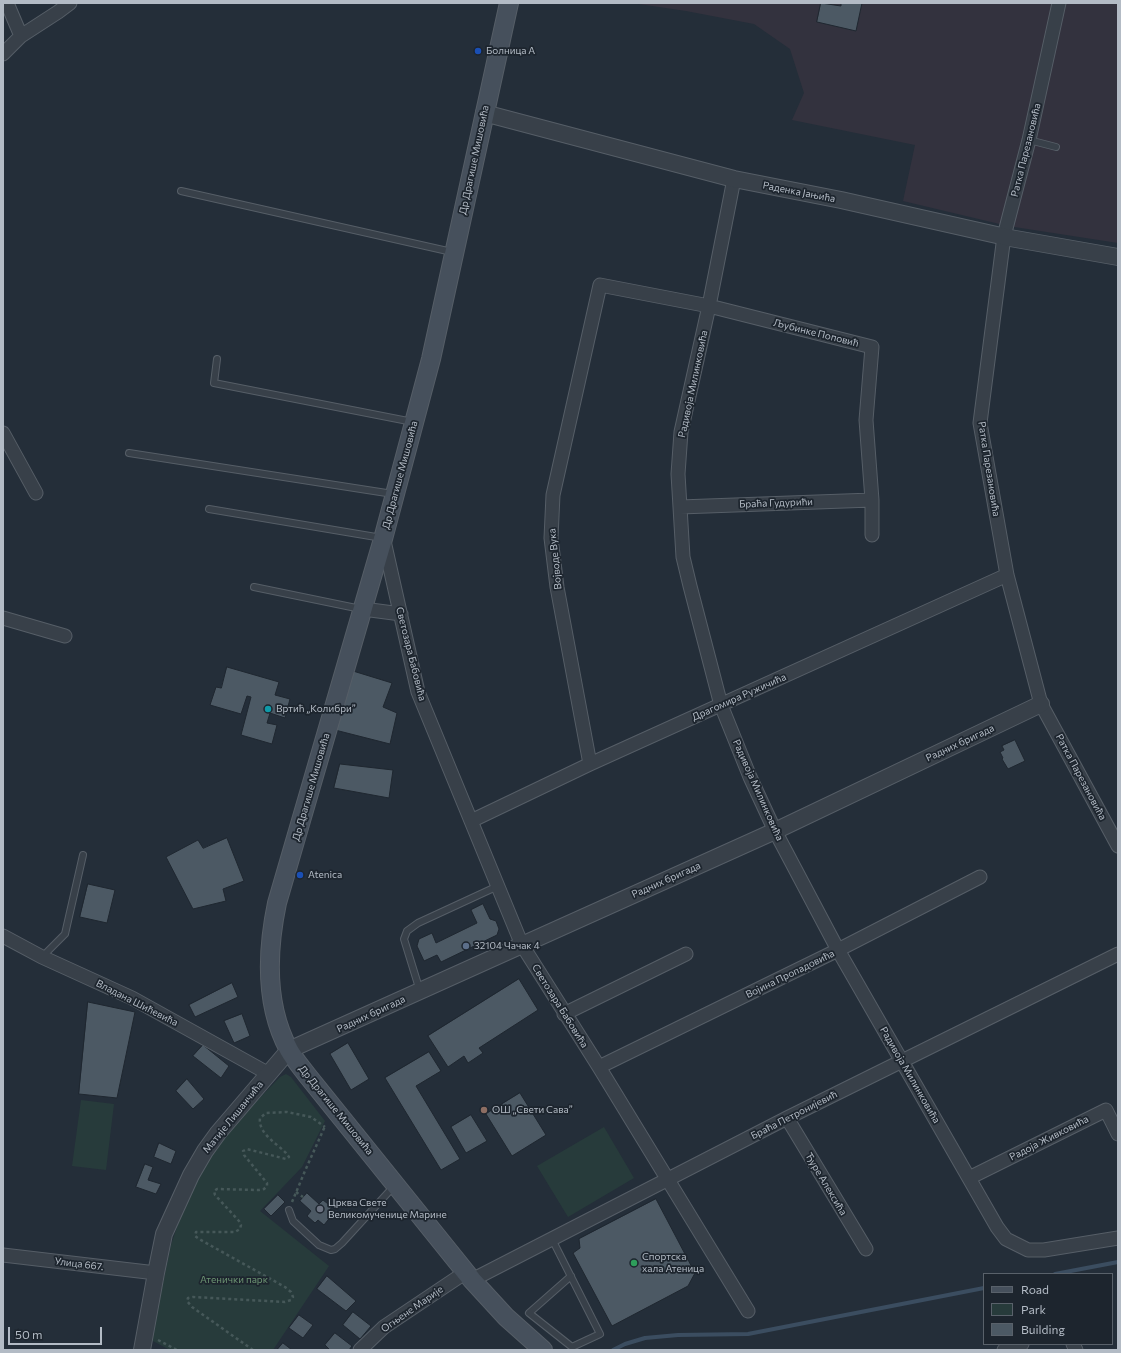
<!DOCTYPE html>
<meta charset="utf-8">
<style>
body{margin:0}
#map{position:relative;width:1121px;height:1353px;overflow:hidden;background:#242e39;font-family:Commissioner,sans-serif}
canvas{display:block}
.frame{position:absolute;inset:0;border:4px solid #b3bbc5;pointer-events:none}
.legend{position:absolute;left:983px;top:1273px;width:130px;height:72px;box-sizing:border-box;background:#1d252e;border:1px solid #59616a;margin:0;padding:5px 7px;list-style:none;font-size:12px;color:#b3bbc5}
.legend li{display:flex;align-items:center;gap:8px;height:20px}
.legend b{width:20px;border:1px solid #59616a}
.scale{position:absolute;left:8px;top:1327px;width:94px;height:18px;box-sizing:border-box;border:2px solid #b3bbc5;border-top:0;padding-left:5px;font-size:12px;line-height:14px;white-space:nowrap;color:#b3bbc5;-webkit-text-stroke:3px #1d252e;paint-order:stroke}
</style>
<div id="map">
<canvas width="1121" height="1353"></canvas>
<div class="frame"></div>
<ul class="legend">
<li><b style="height:5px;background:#46505c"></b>Road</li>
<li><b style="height:11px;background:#273b3b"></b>Park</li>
<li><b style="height:11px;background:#4c5964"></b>Building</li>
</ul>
<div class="scale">50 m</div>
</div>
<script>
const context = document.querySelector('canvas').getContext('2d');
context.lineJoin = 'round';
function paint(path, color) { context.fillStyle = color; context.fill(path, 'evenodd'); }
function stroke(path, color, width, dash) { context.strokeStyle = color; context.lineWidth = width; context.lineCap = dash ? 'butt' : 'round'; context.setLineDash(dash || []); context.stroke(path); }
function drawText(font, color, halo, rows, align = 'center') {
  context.font = font + ' Commissioner,sans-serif'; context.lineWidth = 3.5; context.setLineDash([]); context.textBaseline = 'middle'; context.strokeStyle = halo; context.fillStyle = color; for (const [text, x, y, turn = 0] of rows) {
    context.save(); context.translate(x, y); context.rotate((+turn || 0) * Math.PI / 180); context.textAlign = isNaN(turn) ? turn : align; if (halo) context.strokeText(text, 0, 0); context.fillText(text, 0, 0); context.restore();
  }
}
paint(new Path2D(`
 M632,3H1118V243L1008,226L903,201L915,145L792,120L804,93L790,49L754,24L686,11Z`), '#33323e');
paint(new Path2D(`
 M286,1074L291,1077L325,1121L302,1167L260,1211L329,1266L273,1350H170L151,1340L171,1245L187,1197L217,1142L280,1077Z
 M81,1100L114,1104L106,1170L72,1166Z
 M604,1127L634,1178L568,1217L537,1166Z`), '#273b3b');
stroke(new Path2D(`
 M1055,1274L1118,1262
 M613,1350L625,1344L645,1338L678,1335L748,1334L984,1288`), '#3b4d60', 4);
const building = new Path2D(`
 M821,3L841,6V3H862L856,31L817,22Z
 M227,667L279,682L275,695L290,699L285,718L270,713L267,723L277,725L272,744L241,735L251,697L247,696L241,714L210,705L216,687L221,688Z
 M353,671L392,683L383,707L397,713L390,744L335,730Z
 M1015,740L1025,761L1008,769L1002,759L1003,758L1000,752L1004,750L1002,746Z
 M340,764L393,770L389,798L334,788Z
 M227,838L244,881L223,889L226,901L193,909L166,857L198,840L203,848Z
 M88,884L115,890L107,923L80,917Z
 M483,904L490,919L496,921L499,929L497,935L441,962L437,955L424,961L417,946L419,939L432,933L436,943L477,923L471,910Z
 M519,979L538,1010L479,1048L483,1053L468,1063L464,1056L448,1067L428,1036Z
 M232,983L238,997L195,1017L189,1005Z
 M88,1002L135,1012L117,1098L79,1094Z
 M242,1014L250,1036L234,1043L224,1021Z
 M348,1043L369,1079L351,1090L330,1054Z
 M203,1045L229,1066L221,1078L193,1056Z
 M429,1052L441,1071L416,1086L460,1159L441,1170L385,1078Z
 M187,1079L204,1099L193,1109L176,1091Z
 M520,1093L546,1135L512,1156L486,1114Z
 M471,1115L487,1141L466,1153L451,1127Z
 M159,1143L176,1151L171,1164L154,1157Z
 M145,1164L153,1167L148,1180L161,1184L156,1194L136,1187Z
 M307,1193L319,1204L323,1200L332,1207L328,1212L332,1215L324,1225L318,1220L315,1223L307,1216L311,1211L300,1201Z
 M278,1195L285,1202L271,1216L264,1209Z
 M656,1199L695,1273L688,1286L612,1326L573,1253L580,1248L579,1239Z
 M327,1276L356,1301L346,1311L317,1289Z
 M353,1312L371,1326L360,1339L343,1325Z
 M299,1315L313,1325L303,1338L289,1328Z
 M335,1333L352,1346L349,1350H330L325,1345Z
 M283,1343L292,1350H277Z`);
paint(building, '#4c5964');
stroke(building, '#1f2730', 1);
const service = new Path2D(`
 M1029,140L1056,147
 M181,191L452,252
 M217,359L214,383L413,422
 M129,453L393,494
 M209,509L382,538
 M254,587L361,609
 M42,957L65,934L83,855
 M420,991L404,939L407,931L418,923L498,886
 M289,1210L293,1221L319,1245L331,1250L335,1249L342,1243L395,1185
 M552,1239L600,1334L572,1347L529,1313L571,1276`);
const minor = new Path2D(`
 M7,3L21,36
 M1059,3L1029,140L1004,236L980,423L1007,575L1041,704L1118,846
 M3,54L21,36L58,12L70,3
 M734,179L709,306L681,432L678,474L680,507L683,557L690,586L721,705L750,777L775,831L838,950L997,1227L1006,1239L1028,1250H1044L1118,1238
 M3,433L36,493
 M680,507L872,500
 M384,541L418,692L522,945L599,1067L748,1311
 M363,609L401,614
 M3,618L65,636
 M590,764L557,587L551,538L553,495L600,285L709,306L872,347L866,420L872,500V535
 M471,821L590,764L1007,575
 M3,936L42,957L132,998L269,1074
 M564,1014L686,954
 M599,1067L838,950L980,877
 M787,1118L866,1249
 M969,1178L1106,1110L1118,1134
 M3,1255L156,1273
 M472,1280L787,1118L1118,954
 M1073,1344L1076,1350
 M360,1350L384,1327L466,1272
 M1004,1350L1022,1344`);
const tertiary = new Path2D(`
 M484,113L734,179L841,200L1010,238L1118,257
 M142,1350L156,1273L164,1234L191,1175L205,1151L218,1133L289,1050L775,831L1041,704`);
const secondary = new Path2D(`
 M509,3L431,359L383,539L277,903C267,951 265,1006 289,1050C294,1059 301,1067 307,1075L472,1280L506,1317L543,1350`);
stroke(service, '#565e67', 8);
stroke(minor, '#565e67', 15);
stroke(tertiary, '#565e67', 18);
stroke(secondary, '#565e67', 20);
stroke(new Path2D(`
 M296,1192L303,1197
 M292,1202L305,1171L325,1126
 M158,1340L177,1350
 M253,1350L192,1307L187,1301L188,1298L193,1297L285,1302L291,1300L293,1297L291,1292L285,1287L199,1239L195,1236L196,1232H235L240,1229L241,1225L239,1221L215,1195L214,1191L217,1189L259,1190L264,1189L267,1186V1183L244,1155L243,1151L247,1149L286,1159L289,1157L286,1153C276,1143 258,1133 260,1118L266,1113L287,1112L311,1117L325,1127`), '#465859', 2.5, [3, 3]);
stroke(service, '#384049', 6);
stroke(minor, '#384049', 13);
stroke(tertiary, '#384049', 16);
stroke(secondary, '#46505c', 18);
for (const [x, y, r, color] of [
 [478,51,4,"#1a4fb4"],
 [268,709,4,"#0f9aa8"],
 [300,875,4,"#1a4fb4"],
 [466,946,4,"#5c6f8a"],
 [484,1110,4,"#8d6e63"],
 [320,1209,4,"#6b7280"],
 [634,1263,4,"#2e9e5b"]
]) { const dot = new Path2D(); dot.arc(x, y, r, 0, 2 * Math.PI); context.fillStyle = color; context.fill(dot); stroke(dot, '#1d252e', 1.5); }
drawText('10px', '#b3bbc5', '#1d252e', [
 ["Болница А",486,51],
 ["Вртић „Колибри”",276,709],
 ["Atenica",308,875],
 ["32104 Чачак 4",474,946],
 ["ОШ „Свети Сава”",492,1110],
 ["Црква Свете",328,1203],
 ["Великомученице Марине",328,1215],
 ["Спортска",642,1257],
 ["хала Атеница",642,1269]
], 'left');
drawText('10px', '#b3bbc5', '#1d252e', [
 ["Ратка Парезановића",1026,150,-76],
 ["Др Драгише Мишовића",474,160,-78],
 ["Раденка Јањића",799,192,11],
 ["Љубинке Поповић",816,333,14],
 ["Радивоја Милинковића",693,384,-78],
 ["Ратка Парезановића",989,469,81],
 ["Др Драгише Мишовића",400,475,-75],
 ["Браћа Гудурићи",776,503,-2],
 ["Војводе Вука",555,559,-96],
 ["Светозара Бабовића",411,654,76],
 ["Драгомира Ружичића",739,697,-24],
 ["Радних бригада",960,743,-25],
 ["Ратка Парезановића",1081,777,62],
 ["Др Драгише Мишовића",311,787,-74],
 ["Радивоја Милинковића",758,790,66],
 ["Радних бригада",666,880,-24],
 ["Војина Пропадовића",790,974,-26],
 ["Владана Шићевића",137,1003,27],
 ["Светозара Бабовића",560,1006,58],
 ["Радних бригада",371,1014,-25],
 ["Радивоја Милинковића",910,1075,60],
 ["Др Драгише Мишовића",336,1110,51],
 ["Браћа Петронијевић",794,1115,-27],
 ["Матије Лишанчића",233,1117,-51],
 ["Радоја Живковића",1049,1138,-27],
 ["Ђуре Алексића",826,1184,59],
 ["Улица 667.",79,1264,7],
 ["Огњене Марије",412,1309,-35]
]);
drawText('10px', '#6c9472', '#1d252e', [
 ["Атенички парк",234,1280]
]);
</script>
